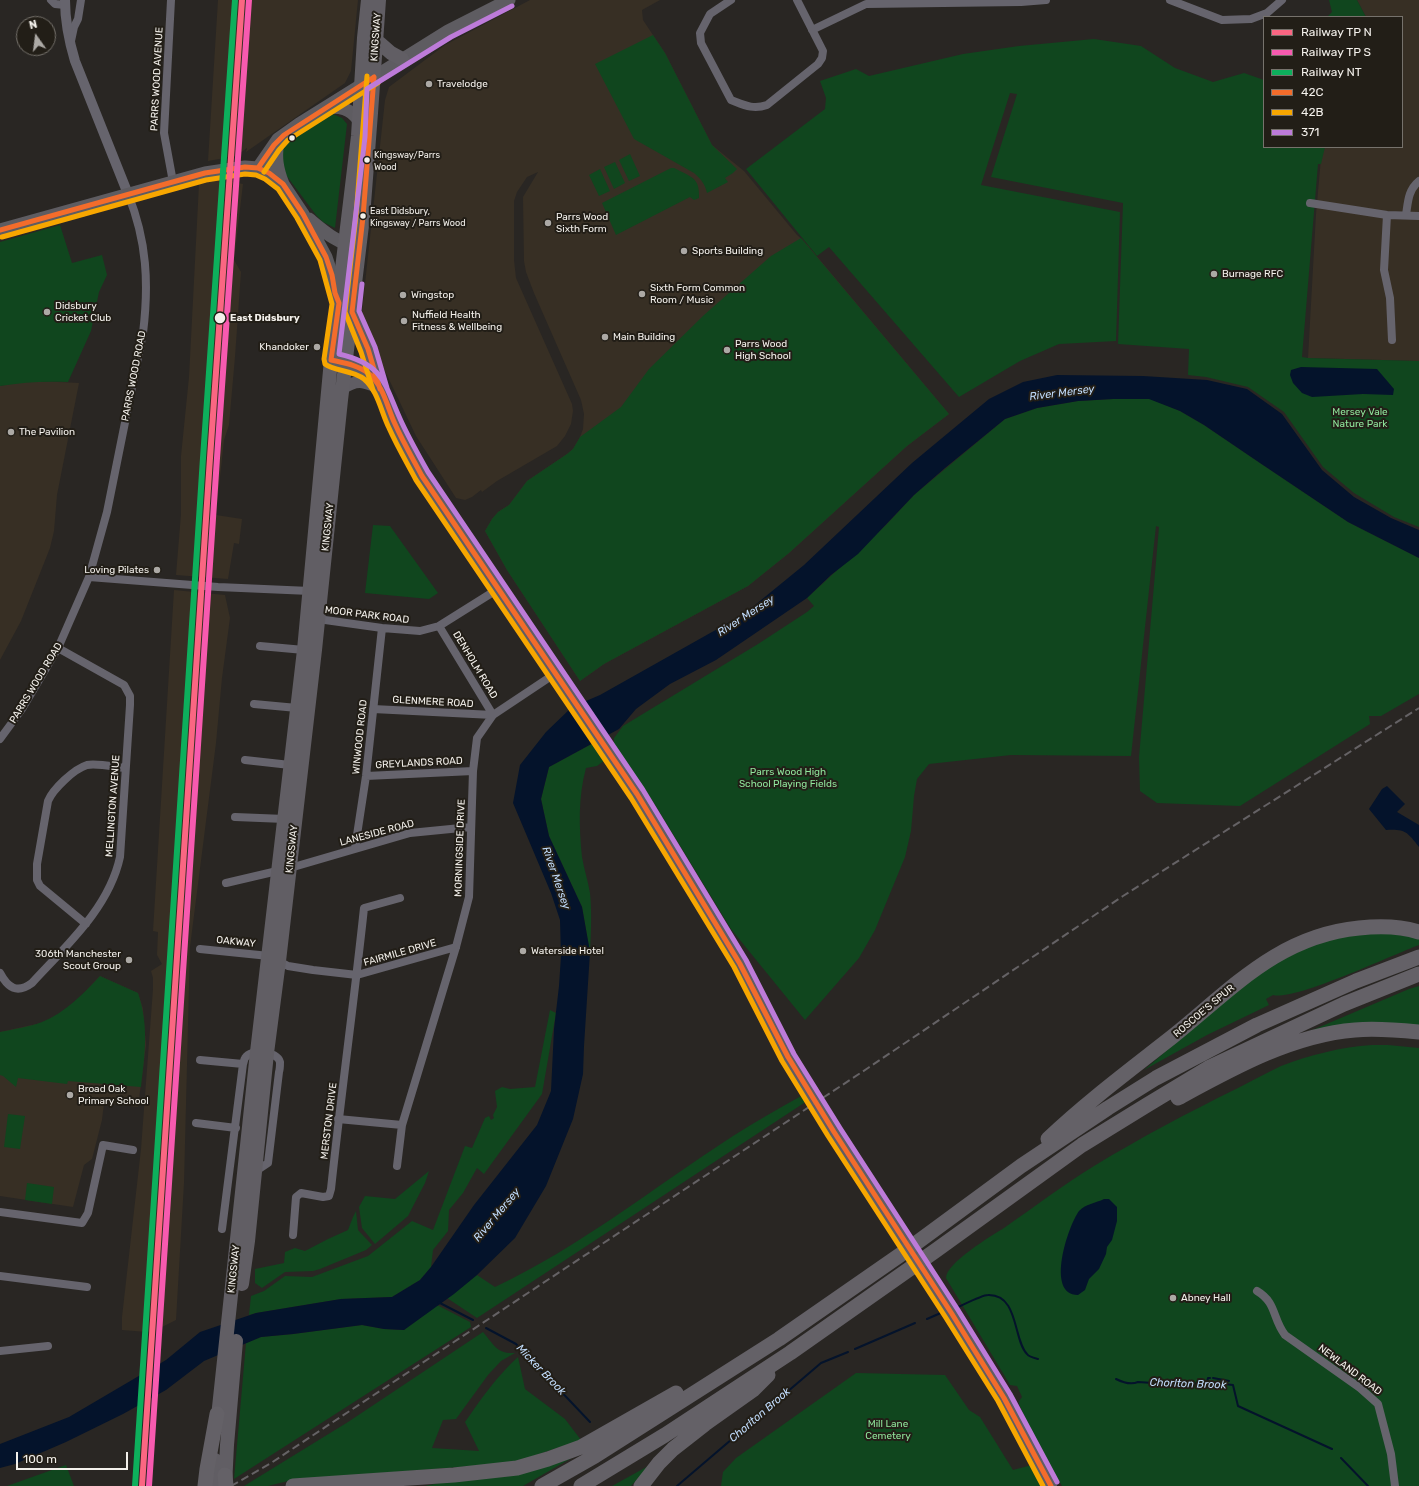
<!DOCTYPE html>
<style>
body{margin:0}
#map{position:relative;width:1419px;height:1486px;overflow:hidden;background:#292623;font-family:Rubik,sans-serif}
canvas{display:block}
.legend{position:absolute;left:1263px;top:16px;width:140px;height:132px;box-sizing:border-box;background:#221e17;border:1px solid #76726c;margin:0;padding:5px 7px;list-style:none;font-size:12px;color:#f3f0eb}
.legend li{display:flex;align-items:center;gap:8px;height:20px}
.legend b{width:20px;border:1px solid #76726c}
.north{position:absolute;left:16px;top:16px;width:40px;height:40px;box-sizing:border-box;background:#221e17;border:1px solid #76726c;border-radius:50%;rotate:346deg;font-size:11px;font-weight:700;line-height:16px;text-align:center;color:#f3f0eb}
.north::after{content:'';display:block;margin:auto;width:14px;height:18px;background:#aca9a5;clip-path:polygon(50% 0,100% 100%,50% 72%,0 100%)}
.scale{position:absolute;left:16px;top:1452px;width:112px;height:18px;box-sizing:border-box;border:2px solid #f3f0eb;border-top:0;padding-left:5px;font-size:12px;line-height:14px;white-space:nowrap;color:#f3f0eb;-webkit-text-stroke:3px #221e17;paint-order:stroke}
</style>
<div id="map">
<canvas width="1419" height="1486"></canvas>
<ul class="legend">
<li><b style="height:5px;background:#fa6682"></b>Railway TP N</li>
<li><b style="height:5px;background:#f75aaf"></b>Railway TP S</li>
<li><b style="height:5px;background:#0daf5c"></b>Railway NT</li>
<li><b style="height:5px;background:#f36c2b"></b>42C</li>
<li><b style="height:5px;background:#f7a600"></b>42B</li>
<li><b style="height:5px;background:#bd7bd9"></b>371</li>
</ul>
<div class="north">N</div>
<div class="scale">100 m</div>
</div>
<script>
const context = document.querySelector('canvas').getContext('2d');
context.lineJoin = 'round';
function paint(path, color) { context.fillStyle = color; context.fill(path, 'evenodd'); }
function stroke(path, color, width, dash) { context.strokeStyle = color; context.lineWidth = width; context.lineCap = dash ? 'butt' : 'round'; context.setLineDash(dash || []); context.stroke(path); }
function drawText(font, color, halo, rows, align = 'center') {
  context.font = font + ' Rubik,sans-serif'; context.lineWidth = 4; context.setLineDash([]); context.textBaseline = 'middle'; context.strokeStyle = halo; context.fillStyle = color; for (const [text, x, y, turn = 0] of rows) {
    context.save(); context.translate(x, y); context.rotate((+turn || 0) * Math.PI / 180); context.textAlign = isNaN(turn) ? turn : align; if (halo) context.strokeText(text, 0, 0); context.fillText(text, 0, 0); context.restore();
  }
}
paint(new Path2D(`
 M218,0H358L351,71L345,83L246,152L247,148L236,156L208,161Z
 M530,0H660L642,10L643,20L665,53L712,145L744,171L797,235L804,241L949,414L907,446L789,553L748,586L604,664L580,681L507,570L485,531L492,519L498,512L509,505L527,481L567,454L573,449L580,437L583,429L584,414L581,400L534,293L526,272L524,261L523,197L538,172L527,177L517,192L514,201V260L516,278L572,404L573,411L571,424L565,436L557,446L497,481L482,492L481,490L472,497L465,500L456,498L416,436L373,346L364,321L362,311L385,100L389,87L445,45Z
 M1357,0H1419V361L1308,358L1316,214L1322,147H1402V17H1366Z
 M219,176V183L233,182L243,184L234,260L241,272L235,357L229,425L224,440L216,515L242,519L239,544L234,543L228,579L176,575L181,514V456L189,377L199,184Z
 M38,381L79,383L57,495L54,531L50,548L21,621L0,660V386L19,382Z
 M174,590L225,595L230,618L222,678L216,743L190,947L184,1183L176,1320L156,1330L147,1332L122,1330V1317L141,1149L153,989V978L151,971L162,964L157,955L158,932L153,931Z
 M100,976L138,993L143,1009L146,1045L138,1107L104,1103L102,1120L92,1159L84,1165L73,1207L0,1196V1032L41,1023L57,1015L76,1001Z`), '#372f24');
paint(new Path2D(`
 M1329,0H1357L1366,17H1327L1332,12Z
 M653,35L665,53L712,145L737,169L733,173L725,178L728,182L707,193C705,184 701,179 694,173L634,139L595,64Z
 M1094,39L1141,46L1175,68L1213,82L1244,73L1264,80V147H1325L1321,164H1318L1302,357L1308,358L1419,361V527L1394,517L1354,493L1323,467L1284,412L1248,387L1206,377L1188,375L1189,349L1118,344L1123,203L991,177L1017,94L1010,93L981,185L1120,212L1116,341L1059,344L1020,361L959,397L829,247L817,256L746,169L825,109L826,98L820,81L856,69L869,76L963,54L1019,46Z
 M333,114L342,118L347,124L335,228L323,222L316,215L280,167L282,148L286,144L327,115Z
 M630,154L640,176L629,181L619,160Z
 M615,162L625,183L614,189L604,167Z
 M671,168H674C691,177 700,177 699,198L694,200L690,197L616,235L602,203Z
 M600,169L610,191L599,196L589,175Z
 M60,225L72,263L102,255L107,275L99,292L91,331L68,382C45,381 23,382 0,386V242Z
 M801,238L949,414L907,446L789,553L748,586L604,664L580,681L507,570L485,531L492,519L498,512L509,505L527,481L567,454L573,449L580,437L621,407L649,369L704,315L771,256Z
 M1149,398L1180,411L1204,425L1260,463L1348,522L1419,558V694L1381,716H1369L1370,724L1240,806L1157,803L1140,791L1139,757L1159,527L1156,526L1131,756L1011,755L929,764L917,779L914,796L911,831L905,857L875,930L859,958L805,1020L731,929L654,803L614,744V738L623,726L758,644L807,612L814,606L807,598L886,525L914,495L1005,419L1037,408L1078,401L1113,399Z
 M373,525L390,526L438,593L429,599L365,593Z
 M597,741L608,758L597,766L586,768C578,797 579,827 582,857C584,869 588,881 590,893C592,913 591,932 590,952L582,907L549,836L541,799L549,767Z
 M1376,931L1419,938V945C1392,955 1295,1001 1273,995L1266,999L1269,1005L1207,1035L1144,1070L1259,972L1320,940Z
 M100,976L138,993C149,1025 145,1054 141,1087L68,1081L67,1084L18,1078L16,1087L3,1076L0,1075V1032C14,1029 29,1027 42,1022C66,1012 83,994 100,976Z
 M1419,986V1027L1296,1037L1409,989Z
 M550,1010L556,1013L542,1094L484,1174L477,1168L463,1193L449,1210L448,1231L433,1250L431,1267L420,1280L392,1297L341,1299L256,1313L249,1315L251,1296L264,1291L285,1276L312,1277L368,1256L412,1221L433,1230L465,1146L472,1148L485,1118L489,1116L491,1120L494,1118L493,1115L497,1107L495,1091L502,1087L510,1089L535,1087Z
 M1372,1045H1388L1419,1048V1486H1062L1033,1435L1019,1404V1401L1022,1397L1017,1386L1010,1385L946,1278C946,1263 991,1236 1004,1228C1034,1207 1063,1185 1094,1166C1140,1138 1189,1112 1238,1088C1252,1081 1266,1073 1281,1066C1310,1055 1341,1047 1372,1045Z
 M803,1095L807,1101L477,1318L447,1298L477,1275L495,1287C580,1247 654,1187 733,1136C755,1122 779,1108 803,1095Z
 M8,1114L25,1116L20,1149L4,1147Z
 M429,1171L425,1183L408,1216L375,1244L362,1228L359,1207L365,1196L395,1199Z
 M27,1183L54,1187L52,1204L25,1200Z
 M356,1211L358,1230L372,1245L366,1250L320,1269L313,1271L285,1272L262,1288L255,1283V1269L284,1263L285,1252L295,1248L305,1251L328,1239L348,1230L353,1217Z
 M437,1305L470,1322L471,1327L234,1479L246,1343L261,1337L293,1334L362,1325L384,1329L404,1330Z
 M483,1332C494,1345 497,1354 515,1353L501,1361L488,1375L456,1419L443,1420L432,1448L479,1451L465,1422C481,1399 497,1376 518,1357L525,1389L565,1419L581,1440L512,1463L304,1479L288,1481L268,1486H244L348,1422Z
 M856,1373L945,1375L969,1410L980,1417L1013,1470L1032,1465L1043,1482L1042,1486H721L723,1472L736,1458Z
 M582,1452L523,1486H425Z
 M66,1465L74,1486H7Z
 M650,1465L631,1486H612Z`), '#10461e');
paint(new Path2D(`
 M1301,367L1377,369L1394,389L1393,395L1363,394L1312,397L1302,393L1293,383L1290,375L1291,370Z
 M1057,375L1143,376L1207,380L1247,389L1282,414L1322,470L1354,497L1391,518L1419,530V558L1348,522L1260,463L1204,425L1180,411L1149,399H1113L1078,401L1037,408L1005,419L945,468L914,495L858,554L831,575L807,598L716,660L670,684L636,709L619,729L549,767L541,799L549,836L582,907L590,952L584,1046L583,1074L573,1119L546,1186L515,1238L477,1275L454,1294L404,1330L384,1329L362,1325L293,1334L261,1337L204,1361L166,1390L123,1414L66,1442L15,1464L0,1468V1444L69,1417L166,1360L200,1332L256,1313L341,1299L392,1297L420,1280L431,1267L474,1205L537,1125L551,1091L554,1029L559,986L561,956L560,920L551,893L513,803L520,765L546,732L572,707L600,695L744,614L804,565L912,463L989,399L1023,382Z
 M1387,786L1405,804L1397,812L1419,825V847C1407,832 1406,829 1386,830L1369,809L1382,789Z
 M1104,1199H1109L1117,1207V1221L1112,1240L1107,1247L1106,1254L1099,1269L1089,1279L1085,1290L1078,1295C1045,1295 1068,1226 1079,1211C1085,1204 1096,1203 1104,1199Z`), '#04132b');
paint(new Path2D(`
 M154,1365L151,1400L141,1406L144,1370Z`), '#292623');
stroke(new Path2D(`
 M438,1302L473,1320
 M956,1308C963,1305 982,1295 988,1295C1019,1294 1013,1340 1027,1354C1029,1357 1034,1358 1038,1359
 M927,1319L943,1312
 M486,1328L516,1344L590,1422
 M855,1349L915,1323
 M1213,1378L1229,1381
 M1116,1379C1124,1383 1131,1385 1138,1382L1183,1385L1207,1382L1233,1385L1238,1406L1332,1449
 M1207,1382L1208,1378H1210
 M1341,1458L1368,1486
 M677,1486L821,1363L848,1352`), '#04132b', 2);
stroke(new Path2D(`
 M51,0L55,4L65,5
 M171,0L164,133L173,182
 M731,0L710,14L700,33L701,43L731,100C744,105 753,110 767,105L818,64L822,58L823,51L797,0
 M1170,0L1222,20L1251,19L1267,13L1282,0
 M812,30L866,4L1021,2L1046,0
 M71,41L74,27L78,19L81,0
 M1310,203L1387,215L1419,216
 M1387,215L1384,270L1390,298L1392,340
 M1406,215C1408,202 1408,190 1419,181
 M89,577L218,587L310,591
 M318,619L382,628L420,631L439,626L498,589
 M439,626L493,715
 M260,646L304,650
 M254,704L297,708
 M373,709L493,715
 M0,739L22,709L58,648L89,577L107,512L143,333C149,284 147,241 128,194
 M245,760L290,765
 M366,776L473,771
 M235,817L285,819
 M355,848L366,776L382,628
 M226,883L290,868L410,833L471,827
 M86,924L40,886L37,880V864L48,801C53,789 74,769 87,765C97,763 115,767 125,768
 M200,949L269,956L288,966L313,970L357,975L456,947
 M0,973C8,988 17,994 32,983C66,946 109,908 120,857L130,705V696L124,685L58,648
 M200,1060L243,1064
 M338,1119L402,1125
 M196,1123L236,1128
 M397,1166L402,1125L456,947L469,897L473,771L477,738L493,715L556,673
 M0,1212L82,1223L88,1213L103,1145L133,1150
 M222,1229L243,1064C244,1062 244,1059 245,1058C251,1048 277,1051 280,1062C280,1065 280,1069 279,1072L268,1163L259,1169H252
 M293,1235L296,1197L301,1193L323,1197L329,1196L331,1189C341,1095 354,1002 364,908L400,898
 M0,1276L87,1287
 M1257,1291C1277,1303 1272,1318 1285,1335L1360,1388L1378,1404L1391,1454L1395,1486
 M0,1351L48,1346`), '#66646d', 8);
stroke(new Path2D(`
 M65,0C65,21 69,41 75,61L128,194`), '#66646d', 10);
stroke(new Path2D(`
 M352,312L368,349L378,383
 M336,361C349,363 363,368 372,377C384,389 388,410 395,424C403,442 413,459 422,476L574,699L637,794L740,964L788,1057L834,1132L952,1314L1004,1398L1044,1474L1051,1486
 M342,389C357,379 363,381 379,388`), '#605d64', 12);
stroke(new Path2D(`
 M325,108C339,106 351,108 359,121
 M278,141C275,157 277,169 283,184
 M258,168L278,139L299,124L448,31L509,0
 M309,219C326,233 337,243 359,248
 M0,230L205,173L245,167L258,168L269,173L283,184L303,214L326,257L332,275L337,297`), '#5e5c61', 13);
stroke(new Path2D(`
 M375,39L391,53L402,59
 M242,1284L248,1241L267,1053L279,961L315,650L341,400L363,217L371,113L379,0
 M217,1426L257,1052L304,650L331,360L358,136L364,38L368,0
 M213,1486L215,1460
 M225,1486L227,1445L236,1341`), '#615e64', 14);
stroke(new Path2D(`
 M1178,1098C1233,1068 1292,1035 1355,1030C1376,1028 1398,1030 1419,1032
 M1048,1139C1087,1102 1130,1070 1172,1037C1232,989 1278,936 1359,928C1378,926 1400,926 1419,932
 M225,1475L226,1486
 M205,1486L207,1469L217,1414
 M293,1486L454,1475L517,1468L548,1459L581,1447L676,1393
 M542,1486L595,1456L779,1339L900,1255L1021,1166L1108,1108L1156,1078L1257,1025L1356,981L1419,957
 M581,1486L665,1435L790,1353L935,1251L1082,1145L1147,1105L1210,1067L1344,1004L1419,974
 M641,1486L659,1463L673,1449L705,1424L753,1390L768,1375`), '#646167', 15);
stroke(new Path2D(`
 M231,1486L271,1463L868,1068L1123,896L1419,708`), '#656265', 2, [8, 4]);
stroke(new Path2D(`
 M374,77L363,217L352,312L368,349L380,389
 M258,168L274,145L284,135L374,77
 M0,230L205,173L245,167L258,168L269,173L283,184L303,214L326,257L332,275L335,293L339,303L331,360C344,363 358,365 368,373C384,386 387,407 395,424C403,442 413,459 422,476L637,794L740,964L788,1057L834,1132L952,1314L1004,1398L1051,1486`), '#f36c2b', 5);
stroke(new Path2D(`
 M367,76L356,216L345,312L361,352L373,390
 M264,172L279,150L288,140L378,83
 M2,237L206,180L245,174L256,175L265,179L278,189L297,218L320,260L332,304L324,359L325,364C333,371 353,370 364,379C378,391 381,412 389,428C397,446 407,463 416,480L631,798L734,967L782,1061L828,1136L946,1318L998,1401L1043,1486`), '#f7a600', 5);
stroke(new Path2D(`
 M512,6L451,37L367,89L365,137L339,354C386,365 384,385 402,423C410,440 419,456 428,472L643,790L746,960L794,1054L840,1128L958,1310L1010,1394L1057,1482
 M362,284L359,311L375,347L387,388`), '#bd7bd9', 5);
stroke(new Path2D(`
 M142,1486L210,458L242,0`), '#fa6682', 6);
stroke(new Path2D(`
 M149,1486L217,458L249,0`), '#f75aaf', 6);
stroke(new Path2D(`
 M135,1486L203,458L235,0`), '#0daf5c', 6);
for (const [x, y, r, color] of [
 [429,84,4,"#aca9a5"],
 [292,138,3.5,"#f3f0eb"],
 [367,160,3.5,"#f3f0eb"],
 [363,216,3.5,"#f3f0eb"],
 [548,223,4,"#aca9a5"],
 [684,251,4,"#aca9a5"],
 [1214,274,4,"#aca9a5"],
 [642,294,4,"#aca9a5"],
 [403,295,4,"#aca9a5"],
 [47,312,4,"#aca9a5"],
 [220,318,6,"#f3f0eb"],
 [404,321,4,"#aca9a5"],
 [605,337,4,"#aca9a5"],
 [317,347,4,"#aca9a5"],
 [727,350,4,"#aca9a5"],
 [11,432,4,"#aca9a5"],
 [157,570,4,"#aca9a5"],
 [523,951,4,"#aca9a5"],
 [129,960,4,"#aca9a5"],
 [70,1095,4,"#aca9a5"],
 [1173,1298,4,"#aca9a5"]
]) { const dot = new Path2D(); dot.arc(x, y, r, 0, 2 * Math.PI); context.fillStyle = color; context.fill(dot); stroke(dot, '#221e17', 1.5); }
drawText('9px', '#f3f0eb', '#221e17', [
 ["Kingsway/Parrs",374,155],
 ["Wood",374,167],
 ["East Didsbury,",370,211],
 ["Kingsway / Parrs Wood",370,223]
], 'left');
drawText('10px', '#f3f0eb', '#221e17', [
 ["KINGSWAY",376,37,-86],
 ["PARRS WOOD AVENUE",157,79,-87],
 ["PARRS WOOD ROAD",134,376,-79],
 ["KINGSWAY",328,527,-84],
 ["MOOR PARK ROAD",367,615,7],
 ["DENHOLM ROAD",475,665,59],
 ["PARRS WOOD ROAD",36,683,-59],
 ["GLENMERE ROAD",433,702,3],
 ["WINWOOD ROAD",360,737,-84],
 ["GREYLANDS ROAD",419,763,-3],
 ["MELLINGTON AVENUE",113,806,-86],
 ["LANESIDE ROAD",377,833,-15],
 ["MORNINGSIDE DRIVE",460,848,-88],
 ["KINGSWAY",292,849,-84],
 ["OAKWAY",236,942,6],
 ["FAIRMILE DRIVE",400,953,-16],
 ["ROSCOE'S SPUR",1204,1011,-40],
 ["MERSTON DRIVE",329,1121,-83],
 ["KINGSWAY",234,1269,-84],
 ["NEWLAND ROAD",1350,1370,37]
]);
drawText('10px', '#f3f0eb', '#221e17', [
 ["Travelodge",437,84],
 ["Parrs Wood",556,217],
 ["Sixth Form",556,229],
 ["Sports Building",692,251],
 ["Burnage RFC",1222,274],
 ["Sixth Form Common",650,288],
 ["Room / Music",650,300],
 ["Wingstop",411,295],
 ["Didsbury",55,306],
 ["Cricket Club",55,318],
 ["Nuffield Health",412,315],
 ["Fitness & Wellbeing",412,327],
 ["Main Building",613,337],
 ["Parrs Wood",735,344],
 ["High School",735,356],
 ["Khandoker",309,347,"right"],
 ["The Pavilion",19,432],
 ["Loving Pilates",149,570,"right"],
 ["Waterside Hotel",531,951],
 ["306th Manchester",121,954,"right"],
 ["Scout Group",121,966,"right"],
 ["Broad Oak",78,1089],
 ["Primary School",78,1101],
 ["Abney Hall",1181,1298]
], 'left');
drawText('bold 10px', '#f3f0eb', '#221e17', [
 ["East Didsbury",230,318]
], 'left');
drawText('10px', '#90e69c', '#221e17', [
 ["Mersey Vale",1360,412],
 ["Nature Park",1360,424],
 ["Parrs Wood High",788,772],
 ["School Playing Fields",788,784],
 ["Mill Lane",888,1424],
 ["Cemetery",888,1436]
]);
drawText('italic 11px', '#c1dcfc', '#221e17', [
 ["River Mersey",1062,393,-7],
 ["River Mersey",746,616,-33],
 ["River Mersey",556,878,71],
 ["River Mersey",497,1215,-50],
 ["Micker Brook",541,1370,46],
 ["Chorlton Brook",1188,1384,2],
 ["Chorlton Brook",760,1415,-41]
]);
</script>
